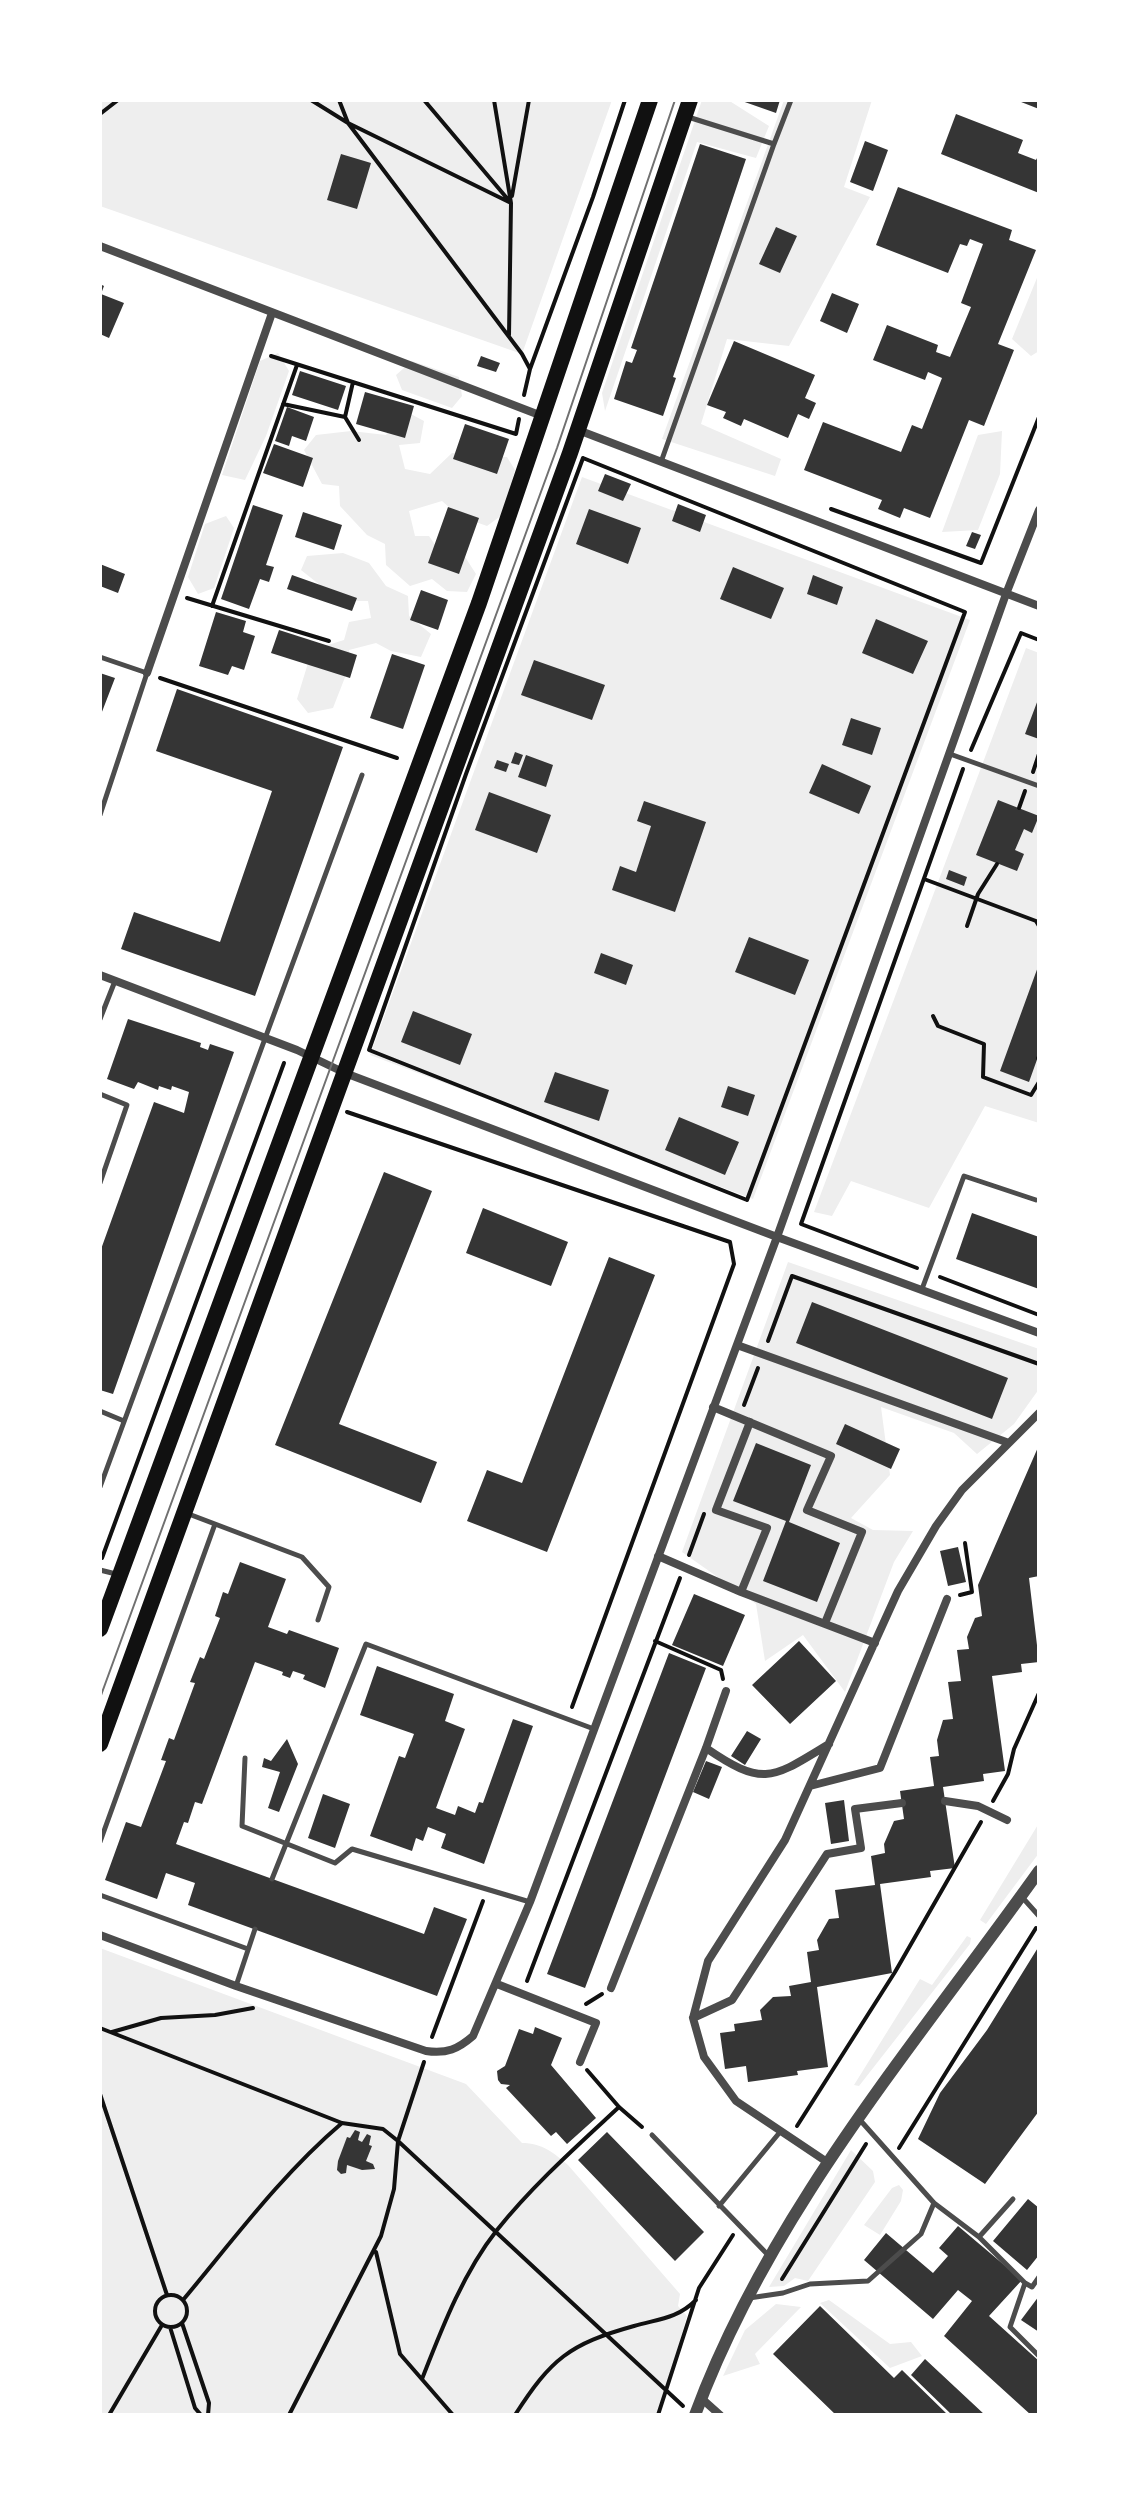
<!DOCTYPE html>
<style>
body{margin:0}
#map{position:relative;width:1139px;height:2515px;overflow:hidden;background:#fff;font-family:"PT Sans Narrow",sans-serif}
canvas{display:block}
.frame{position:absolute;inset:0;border:102px solid #fff;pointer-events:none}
</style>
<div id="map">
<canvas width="1139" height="2515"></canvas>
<div class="frame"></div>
</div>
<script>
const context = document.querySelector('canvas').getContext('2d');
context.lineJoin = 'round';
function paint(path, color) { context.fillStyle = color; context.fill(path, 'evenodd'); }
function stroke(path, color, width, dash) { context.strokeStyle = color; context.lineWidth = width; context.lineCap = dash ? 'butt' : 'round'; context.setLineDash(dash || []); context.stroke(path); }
paint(new Path2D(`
 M100,100H612L522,354L100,206Z
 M702,100H728L769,126L756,158L697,142L605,411L602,393Z
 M784,100H872L844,187L870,197L789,346L727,339L701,424L781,459L775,476L662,439Z
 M1039,273V351L1031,356L1012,339Z
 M278,353L289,371L266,436L245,480L222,475L260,361Z
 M412,361L459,377L462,396L452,408L402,390L396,375Z
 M407,412L424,421L420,443L399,445L405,469L430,474L452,453L507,457L515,470L502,515L487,526L459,516L442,501L409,511L415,536H429L440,552L460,549L476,574L467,592L447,591L432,579L410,586L386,565L385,544L367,535L340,506L339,486L322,484L304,450L316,435L351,431L386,435L392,423Z
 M1002,431L1000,474L978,530L942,532L978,435Z
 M582,477L970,620L753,1199L370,1055Z
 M226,516L234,528L214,588L198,594L188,577L205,524Z
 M343,553L369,563L386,586L408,596L409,616L431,634L421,657L391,651L376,643L349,650V667L333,708L308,713L297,699L312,650L344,640L349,622L371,618L368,601H340L301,570L307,556Z
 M1026,648L1039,653V1123L985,1106L929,1208L851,1181L832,1216L814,1212Z
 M788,1262L1039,1349V1389L1014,1424L977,1454L954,1433L881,1407L890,1475L851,1518L873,1530L913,1531L894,1562L845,1692L803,1635L765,1661L756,1604L682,1552Z
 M1039,1823V1853L986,1924L980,1920Z
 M967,1936L971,1938L970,1944L859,2086L854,2085L920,1979L932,1985Z
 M100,1948L466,2084L522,2143C542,2143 554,2153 568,2165L680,2294L678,2306L687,2316L664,2396L656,2415H100Z
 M851,2150L873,2171L875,2182L808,2281L795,2278L784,2286L769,2287Z
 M899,2185L903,2190L901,2201L880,2235L864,2225L892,2188Z
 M829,2300L890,2344L911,2342L922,2356L890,2368L820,2303Z
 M776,2304L801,2307L755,2354L760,2364L723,2376L745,2330Z`), '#eee');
paint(new Path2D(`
 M739,100H780L776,113Z
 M1016,100H1039V109Z
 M956,114L1023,140L1018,153L1036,160L1039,154V193L941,154Z
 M865,141L888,150L873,191L850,182Z
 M700,144L746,159L673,377L676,378L663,416L614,399L626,361L632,363L637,350L631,348Z
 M341,154L371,163L357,209L327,200Z
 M898,187L1012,230L1009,240L1036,250L998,344L1014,350L984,426L969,420L930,518L904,508L900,518L878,509L882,500L804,470L823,422L901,452L912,425L922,429L942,378L928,372L925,380L873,360L887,325L938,345L936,352L950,357L971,307L961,303L983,244L970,239L967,246L960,244L948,273L876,245Z
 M776,227L797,236L780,273L759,264Z
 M100,284L104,286L101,294L124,303L109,338L100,334Z
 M832,293L859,304L847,333L820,321Z
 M734,341L815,375L805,398L816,403L809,419L798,414L788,438L744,419L741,426L723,418L726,412L707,405Z
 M481,356L500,363L496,372L477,366Z
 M300,371L346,386L338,410L292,395Z
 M365,392L414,406L405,438L356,424Z
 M287,407L314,417L306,441L292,436L289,446L275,441Z
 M465,424L509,439L497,474L453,459Z
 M274,444L313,458L303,487L263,473Z
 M605,474L631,484L623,501L598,491Z
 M678,504L706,515L700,532L672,521Z
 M253,505L283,515L266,565L274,567L269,582L260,579L249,609L221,599Z
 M448,507L479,518L459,574L428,563Z
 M589,509L641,528L628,564L576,544Z
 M303,512L342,525L334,550L295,537Z
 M972,532L981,535L975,549L966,546Z
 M100,564L125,574L118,593L100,586Z
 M733,567L784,588L771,619L720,599Z
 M292,575L357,598L352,611L287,589Z
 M813,575L843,587L837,605L807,594Z
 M421,590L448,600L438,630L410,620Z
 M216,612L246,621L243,632L255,636L244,670L232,666L228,675L199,666Z
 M876,619L928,641L913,674L862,653Z
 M279,630L357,655L350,678L271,653Z
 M392,654L425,665L403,729L370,718Z
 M534,660L605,685L592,720L521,695Z
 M100,673L115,678L100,717Z
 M177,689L343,747L255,996L121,949L134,912L220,942L272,791L156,751Z
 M1039,697V739L1025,734Z
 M851,718L881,728L872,755L842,745Z
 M515,752L523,755L519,765L511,763Z
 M526,755L553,765L546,787L518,777Z
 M497,760L509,764L506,772L494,768Z
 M822,764L871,786L859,814L809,793Z
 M489,792L551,815L537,853L475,830Z
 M998,800L1039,816L1032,833L1024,829L1015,850L1024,854L1017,871L976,855Z
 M644,801L706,822L675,912L612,890L620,866L636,872L651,826L637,821Z
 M949,870L967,877L964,886L946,879Z
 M749,937L809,960L795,995L735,972Z
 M601,953L633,965L626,985L594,973Z
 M1039,964V1054L1029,1082L1000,1071Z
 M413,1011L472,1034L460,1065L401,1042Z
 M128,1019L201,1043L200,1047L208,1050L210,1044L234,1052L113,1394L100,1390V1252L154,1102L184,1113L189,1092L172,1086L171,1090L159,1086L158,1090L138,1082L134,1089L107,1079Z
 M555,1072L609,1090L599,1121L544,1102Z
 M728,1086L755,1095L748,1116L721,1107Z
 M679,1117L739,1142L725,1175L665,1150Z
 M384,1172L432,1191L339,1424L437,1462L421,1503L275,1445Z
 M483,1208L568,1242L551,1286L466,1253Z
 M972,1213L1039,1237V1289L956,1259Z
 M609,1257L655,1275L547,1552L467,1521L487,1470L522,1483Z
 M812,1302L1008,1378L992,1419L796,1343Z
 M845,1424L900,1449L891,1469L836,1444Z
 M756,1443L811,1465L789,1522L840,1543L817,1602L763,1581L786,1521L733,1501Z
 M1039,1445V1576L1029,1578L1039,1662L1021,1664L1022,1672L992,1676L1005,1771L983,1774L984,1781L943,1787L955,1868L930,1871L931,1877L880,1884L892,1973L817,1987L828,2067L797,2071L798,2075L748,2082L746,2066L725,2069L720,2033L735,2031L734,2024L762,2020L760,2010L773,1997L791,1996L789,1986L811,1982L807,1952L819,1950L817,1940L829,1919L839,1918L835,1890L875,1885L871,1856L885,1853L884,1844L894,1821L904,1819L900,1791L934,1786L930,1757L939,1756L937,1740L943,1720L953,1719L948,1682L961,1681L957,1650L969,1649L967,1637L975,1618L982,1616L978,1585Z
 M958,1547L966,1582L948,1586L940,1551Z
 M240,1562L286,1579L268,1627L287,1634L289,1630L339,1648L325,1688L303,1679L305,1675L293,1671L290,1678L282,1675L283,1672L255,1662L202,1804L195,1802L188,1823L184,1822L176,1844L424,1934L434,1907L467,1919L437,1996L188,1905L195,1883L166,1873L157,1899L105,1880L126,1822L141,1827L166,1761L161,1760L169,1738L174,1740L195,1683L190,1682L200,1657L204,1659L220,1618L215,1616L223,1592L228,1594Z
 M694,1594L745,1615L723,1666L672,1645Z
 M799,1641L836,1681L790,1724L752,1685Z
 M669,1653L706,1668L585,1988L547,1974Z
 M377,1666L454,1694L445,1721L465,1729L436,1808L455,1815L458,1806L475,1813L479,1802L483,1803L513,1719L533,1726L484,1864L441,1848L446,1834L428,1827L423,1841L416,1838L412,1851L370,1836L399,1756L405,1758L414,1734L360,1715Z
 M747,1731L761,1739L745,1765L731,1756Z
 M287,1739L298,1764L279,1812L268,1808L280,1772L262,1767L264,1758L271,1761Z
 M706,1761L722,1767L709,1799L693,1792Z
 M323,1794L350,1804L335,1848L308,1838Z
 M844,1800L849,1841L831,1844L825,1803Z
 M1039,1946V2111L985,2184L918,2139L940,2093L987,2030Z
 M535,2027L562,2038L551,2065L596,2118L567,2144L556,2132L551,2136L506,2088L510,2085L501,2084L498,2080L497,2071L505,2066L519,2029L533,2034Z
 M355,2130L360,2132L358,2140L362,2142L367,2134L371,2136L369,2145L372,2146L366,2161L373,2164L375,2169L362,2170L347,2165L346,2173L341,2174L337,2170L338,2161L347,2137L350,2138Z
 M607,2132L704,2232L675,2261L578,2160Z
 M1028,2199L1039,2208V2255L1027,2270L993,2241Z
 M958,2226L1022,2280L989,2316L1039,2361V2415H1031L944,2336L972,2301L958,2290L933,2319L864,2260L886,2233L933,2273L948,2256L939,2248Z
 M1039,2296V2332L1021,2320Z
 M820,2306L894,2378L902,2370L948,2415H836L773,2354Z
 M925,2359L985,2415H952L911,2375Z`), '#353535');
stroke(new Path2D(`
 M311,100L348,123L511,203L509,335
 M339,100L348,123L522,354L530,369L524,395
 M424,100L511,203L494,100
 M100,114L118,100
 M512,196L529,100
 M271,356L516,434L519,419
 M530,369L593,197L625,100
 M353,382L345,417L359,440
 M283,404L345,417
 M583,458L965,612L747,1200L369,1050L466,774Z
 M831,509L981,563L1039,417
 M187,598L329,641
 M212,606L297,365
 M160,678L397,758
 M971,750L1021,633L1039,640
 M1033,772L1039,754
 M1019,808L1025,791
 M924,879L1036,921L1039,926
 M967,926L978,894L997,864
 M933,1016L938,1026L984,1044L983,1077L1031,1095L1039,1082
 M1038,1058L1039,1059
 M347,1112L730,1242L734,1264L572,1707
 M917,1268L801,1224L963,769
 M940,1277L1039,1315
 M768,1341L792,1276L1039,1364
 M744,1405L758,1368
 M689,1555L704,1514
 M102,1558L284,1063
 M960,1595L972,1592L965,1543
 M655,1641L721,1670L723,1679
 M993,1801L1008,1774L1014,1749L1039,1693
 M527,1981L680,1578
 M586,2004L602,1994
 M100,2028L342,2123L383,2129L398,2141L683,2406
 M112,2032L161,2018L215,2015L253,2008
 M432,2037L483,1901
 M587,2070L619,2107L642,2127
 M100,2094L167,2295
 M797,2126L895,1972L981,1822
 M899,2148L1036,1928
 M376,2252L400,2354L453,2415
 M782,2279L866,2144
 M155 2311a16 16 0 1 1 32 0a16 16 0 1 1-32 0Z
 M183,2300C234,2239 281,2175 342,2123
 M182,2323L209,2403L208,2415
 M170,2327L195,2408L201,2415
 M422,2379C442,2328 463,2273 497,2230C533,2185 577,2146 619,2107
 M109,2415L162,2325
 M289,2415L381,2236L394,2189L398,2141L424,2062
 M515,2415C551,2359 569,2344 634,2326C658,2319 677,2319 696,2300
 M658,2415L699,2288L733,2235`), '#111', 4);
stroke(new Path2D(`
 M774,144L791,100
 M661,462L774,144L688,117
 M100,657L147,673L100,815
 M950,754L1039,786
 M100,1019L115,981
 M100,1094L127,1105L100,1183
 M922,1289L964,1176L1036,1200
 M100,1411L124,1421
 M100,1487L362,775
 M186,1513L302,1557L329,1587L318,1620
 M100,1570L116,1574
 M245,1758L242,1826L335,1863L352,1849L530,1902
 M100,1842L215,1524
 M272,1879L366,1644L594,1729
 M100,1895L248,1949
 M1022,1897L1039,1916
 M236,1986L255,1929
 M860,2120L934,2203L979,2237L1013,2199
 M652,2135L769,2256
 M719,2206L780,2132
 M979,2237L1025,2283L1032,2287L1039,2277
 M1025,2283L1010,2327L1039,2356
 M749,2298L783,2293L810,2284L868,2281L921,2234L934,2203`), '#4c4c4c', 5);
stroke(new Path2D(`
 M100,246L542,416
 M578,430L1039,606
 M147,673L272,313
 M100,975L297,1050L345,1073L777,1237L1039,1333
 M737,1345L1009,1443
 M713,1407L831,1456L807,1510L862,1532L825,1623
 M658,1556L741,1592L875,1643
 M741,1592L767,1528L716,1510L750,1422
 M706,1748C764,1788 773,1778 829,1744
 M810,1786L880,1768L947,1599
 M945,1801L978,1806L1007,1820
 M100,1935L236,1986L426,2051C447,2054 458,2049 473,2036L530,1902L777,1237L1006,594L1039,510
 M497,1984L596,2023L580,2062
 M611,1988L706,1748L726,1691
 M693,2018L732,2000L827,1854L861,1848L855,1809L902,1803
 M827,2162L736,2101L704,2057L693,2018L708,1961L785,1840L898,1591L936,1526L962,1490L1039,1413
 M701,2398L720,2415`), '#4c4c4c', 8);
stroke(new Path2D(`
 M695,2415C770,2212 915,2045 1039,1871`), '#4c4c4c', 12);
stroke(new Path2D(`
 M100,1629L479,603L650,100
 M100,1744L570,453L690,100`), '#111', 16);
stroke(new Path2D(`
 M100,1698L557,448L675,100`), '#707070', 2);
</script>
